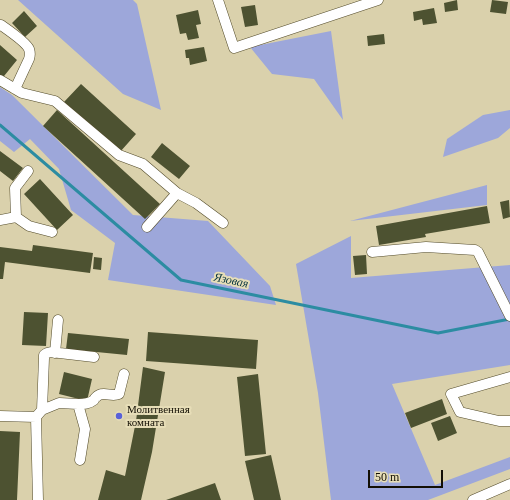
<!DOCTYPE html>
<meta charset="utf-8">
<style>
body{margin:0}
#map{position:relative;width:510px;height:500px;overflow:hidden;background:#dad1ac;font-family:"Times New Roman",serif}
canvas{display:block}
.scale{position:absolute;left:368px;top:470px;width:75px;height:18px;box-sizing:border-box;border:2px solid #130f04;border-top:0;padding-left:5px;font-size:12px;line-height:14px;white-space:nowrap;color:#130f04;-webkit-text-stroke:3px #e7deb8;paint-order:stroke}
</style>
<div id="map">
<canvas width="510" height="500"></canvas>
<div class="scale">50 m</div>
</div>
<script>
const context = document.querySelector('canvas').getContext('2d');
context.lineJoin = 'round';
function paint(path, color) { context.fillStyle = color; context.fill(path, 'evenodd'); }
function stroke(path, color, width, dash) { context.strokeStyle = color; context.lineWidth = width; context.lineCap = dash ? 'butt' : 'round'; context.setLineDash(dash || []); context.stroke(path); }
function drawText(font, color, halo, rows, align = 'center') {
  context.font = font + ' "Times New Roman",serif'; context.lineWidth = 4; context.setLineDash([]); context.textBaseline = 'middle'; context.strokeStyle = halo; context.fillStyle = color; for (const [text, x, y, turn = 0] of rows) {
    context.save(); context.translate(x, y); context.rotate((+turn || 0) * Math.PI / 180); context.textAlign = isNaN(turn) ? turn : align; if (halo) context.strokeText(text, 0, 0); context.fillText(text, 0, 0); context.restore();
  }
}
paint(new Path2D(`
 M18,0H133L137,4L161,110L123,94Z
 M331,31L343,120L314,79L272,74L250,47Z
 M0,87L12,95L133,215L208,221L270,286L276,305L108,280L115,243L71,210L59,169L30,139L14,152L0,141Z
 M510,110V128L498,138L443,157L447,139L483,115Z
 M487,185V205L350,221Z
 M351,236V278L510,265V365L392,384L435,485L510,457V469L428,500H331L318,393L296,264Z`), '#9da7da');
stroke(new Path2D(`
 M0,125L181,280L438,333L510,319`), '#2c8ca2', 3);
paint(new Path2D(`
 M457,0L458,10L445,12L444,3Z
 M492,0L508,2L506,14L490,12Z
 M255,5L258,25L245,27L241,7Z
 M434,8L437,23L423,25L422,19L414,21L413,12Z
 M198,10L201,24L196,25L199,38L188,40L186,33L180,34L176,15Z
 M24,11L37,26L25,37L12,23Z
 M384,34L385,44L368,46L367,36Z
 M0,45L17,60L0,81Z
 M204,47L207,61L190,65L189,58H186L185,50Z
 M81,84L136,134L120,152L64,102Z
 M57,110L160,204L145,219L43,126Z
 M162,143L190,166L179,179L151,157Z
 M0,151L23,168L13,181L0,171Z
 M40,179L73,215L57,230L24,194Z
 M509,200L510,217L503,219L500,202Z
 M487,206L490,223L425,234L426,237L379,245L376,226Z
 M33,245L93,253L90,273L5,262L3,279H0V247L32,251Z
 M366,255L367,274L355,275L353,256Z
 M94,257L102,258L101,270L93,269Z
 M24,312L48,313L46,346L22,345Z
 M148,332L258,340L256,369L146,361Z
 M68,333L129,339L127,355L66,349Z
 M143,367L165,372L152,452L141,500H98L106,470L125,476L136,421Z
 M64,372L92,379L87,401L59,394Z
 M258,374L266,454L245,456L237,377Z
 M442,399L447,414L411,428L405,413Z
 M450,416L457,433L438,441L431,423Z
 M0,431L20,432L17,500H0Z
 M271,455L281,500H254L245,461Z
 M215,483L221,500H166Z`), '#4d5231');
const minor = new Path2D(`
 M218,0L234,48L378,0
 M1,25C8,30 26,42 29,49C30,52 30,56 29,59L15,89
 M0,80L22,93L55,101L119,155L143,164L177,193L147,227
 M177,193L196,203L223,223
 M16,217L15,188L28,171
 M0,220L16,217L29,226L52,232
 M372,252L426,247L475,250L478,252L510,316
 M55,353L58,320
 M510,377L451,394L460,412L499,421H510
 M78,404C84,404 89,404 94,400C94,399 98,395 99,395C105,392 112,397 119,394L124,374
 M42,410L59,403L78,404L85,429L80,460
 M0,416L36,417L42,410L44,358V355L47,353L51,352L94,357
 M36,417L38,500
 M473,500L510,484`);
stroke(minor, '#534b2a', 11);
stroke(minor, '#fff', 10);
for (const [x, y, r, color] of [
 [119,416,4,"#5961d8"]
]) { const dot = new Path2D(); dot.arc(x, y, r, 0, 2 * Math.PI); context.fillStyle = color; context.fill(dot); stroke(dot, '#e7deb8', 1.5); }
drawText('11px', '#130f04', '#e7deb8', [
 ["Молитвенная",127,410],
 ["комната",127,423]
], 'left');
drawText('italic 12px', '#0b3741', '#e7deb8', [
 ["Язовая",231,281,12]
]);
</script>
